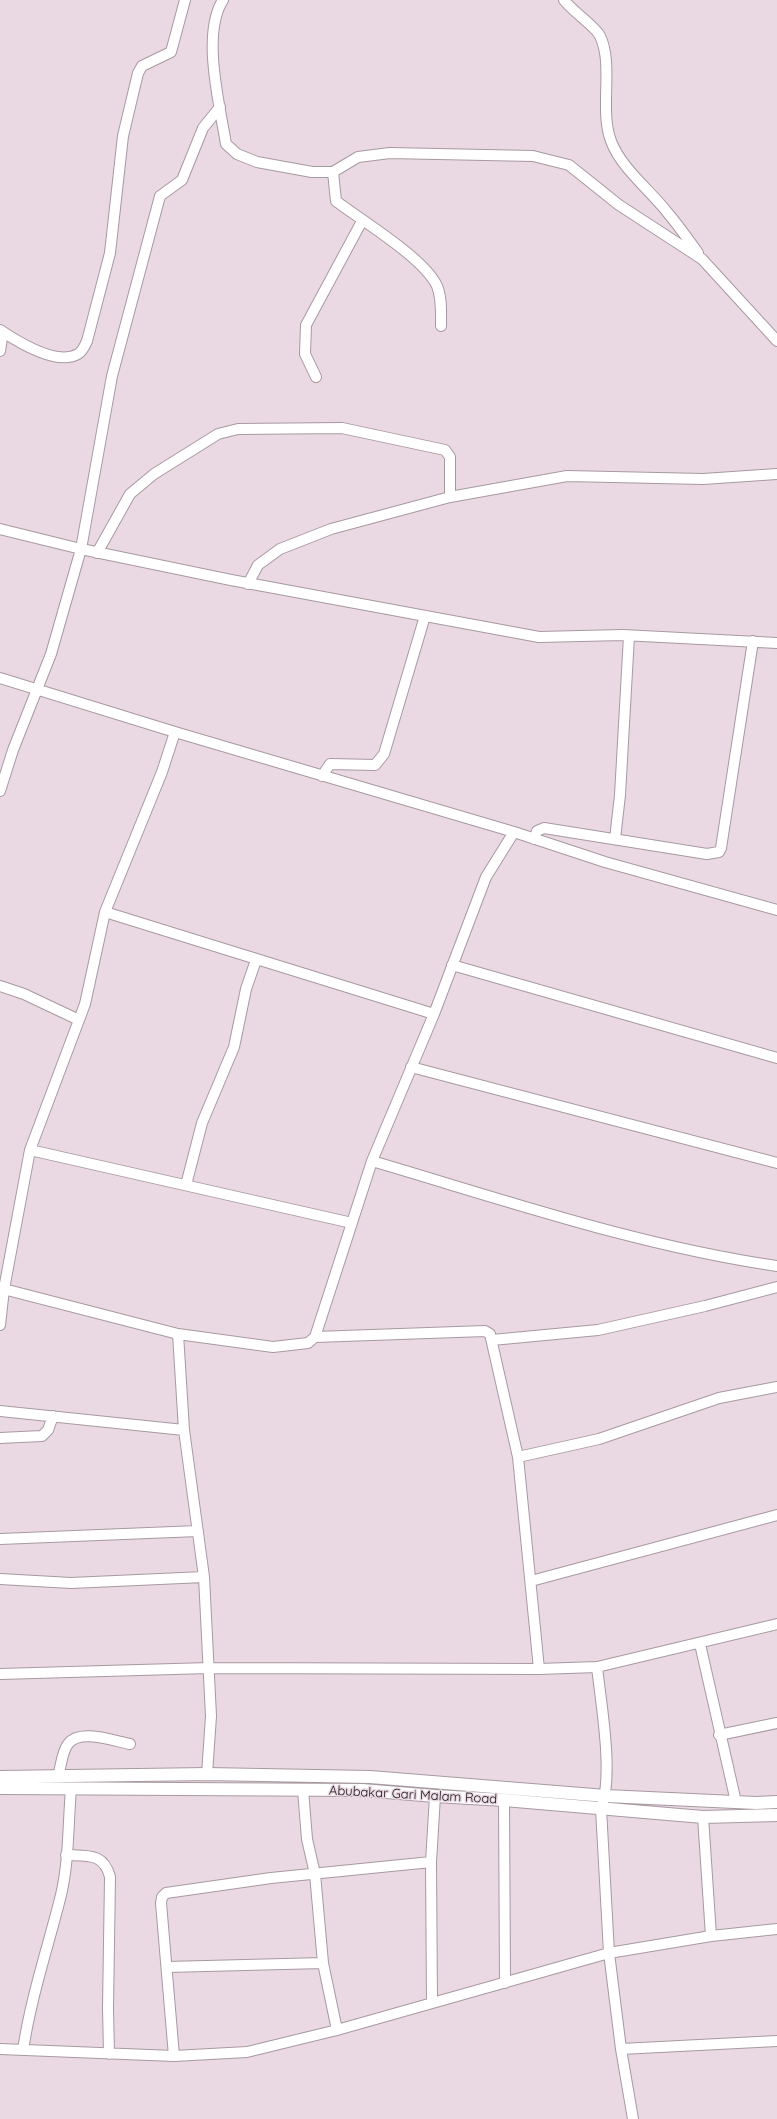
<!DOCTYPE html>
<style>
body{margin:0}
canvas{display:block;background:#ead9e2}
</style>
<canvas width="777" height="2119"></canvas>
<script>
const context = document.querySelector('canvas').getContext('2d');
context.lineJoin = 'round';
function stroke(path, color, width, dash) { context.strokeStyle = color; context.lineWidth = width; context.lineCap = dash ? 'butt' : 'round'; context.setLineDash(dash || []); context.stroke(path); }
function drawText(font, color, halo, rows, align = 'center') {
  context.font = font + ' Quicksand,sans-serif'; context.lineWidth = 3; context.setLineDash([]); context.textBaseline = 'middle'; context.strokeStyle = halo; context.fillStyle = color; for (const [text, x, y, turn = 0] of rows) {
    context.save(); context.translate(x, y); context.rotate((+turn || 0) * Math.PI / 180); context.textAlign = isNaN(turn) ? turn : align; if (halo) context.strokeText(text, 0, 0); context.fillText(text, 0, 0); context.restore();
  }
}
const minor = new Path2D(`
 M223,0C201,34 220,106 226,144L237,154L257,162L312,172H333L358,157L390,153L533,156L569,165L619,205L702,259L777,341
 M564,0C572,11 596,27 600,36C614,65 599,110 611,141C621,168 649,189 667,212C678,225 688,239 698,253
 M333,172L336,201C362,221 424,258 437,286C442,298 441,313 441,326
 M0,330C18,342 57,366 78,354C83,351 85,345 87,341L110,253L123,136L138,73L142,66L171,52L185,0
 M0,351L3,332
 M316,377L305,354L306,325L362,221
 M0,529L81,549L231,580L539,637L623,635L777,643
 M97,553L130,494L154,474L218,434L238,429L342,428L445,450L450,457V497
 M248,584L258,565L280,549L331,529L450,497L567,476L703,479L777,474
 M0,678L175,732L162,772L105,912L85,1004L30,1150L4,1289L0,1325
 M175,732L514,832
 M322,776L330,764L375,765L384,754L425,616
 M0,791L13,750L51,654L81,549L112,376L160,196L182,180L203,128L220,107
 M534,839L537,831L544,828L707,854L719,852L721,848L753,641
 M615,839L620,795L629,636
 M105,912L434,1014
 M452,965L777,1058
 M0,986L24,994L79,1020
 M411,1067L777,1163
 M30,1150L352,1223
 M372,1161C505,1200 639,1246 777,1266
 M186,1185L202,1123L234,1047L246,989L256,960
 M0,1288L178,1334L273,1347L308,1343L315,1337L372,1161L434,1014L486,877L514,832L605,862L777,910
 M178,1334L184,1430L204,1577L211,1716L207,1774
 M315,1337L485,1331L490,1334L518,1457L539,1669
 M492,1340L598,1330L705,1306L777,1287
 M0,1411L184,1430
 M0,1438L42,1436L48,1430L53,1416
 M518,1457L599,1439L719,1398L777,1387
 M0,1539L198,1531
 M0,1579L71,1583L204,1577
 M531,1581L777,1515
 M700,1644L736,1802
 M597,1667C601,1704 614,1776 601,1809L609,1953L621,2049L633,2119
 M0,1674L209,1668L539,1669L597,1667L777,1624
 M719,1735L777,1723
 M58,1776C61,1767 62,1751 68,1744C79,1728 114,1741 130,1744
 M303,1790L307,1839L315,1874L323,1963L337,2030
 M504,1800L505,1983
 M703,1817L711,1936
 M66,1855C88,1856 104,1853 110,1877L108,2008L109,2054
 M167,1967L323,1963
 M432,2003L431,1862L435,1796
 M0,2049L174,2056L247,2052L337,2030L609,1953L711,1936L777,1929
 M621,2049L777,2041
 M23,2050C31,1997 48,1947 61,1895C69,1861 68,1824 71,1789
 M174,2056L161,1903L162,1897L166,1893L271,1878L431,1862`);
const tertiary = new Path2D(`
 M0,1777L207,1774L370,1777L606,1796L756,1803L777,1802
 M0,1788L362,1790L435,1796L504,1800L703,1817L777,1815`);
stroke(minor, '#a899a1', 12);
stroke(tertiary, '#a899a1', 14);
stroke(minor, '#fff', 10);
stroke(tertiary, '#fff', 12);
drawText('13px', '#171115', '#ead9e2', [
 ["Abubakar Gari Malam Road",413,1795,3]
]);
</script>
